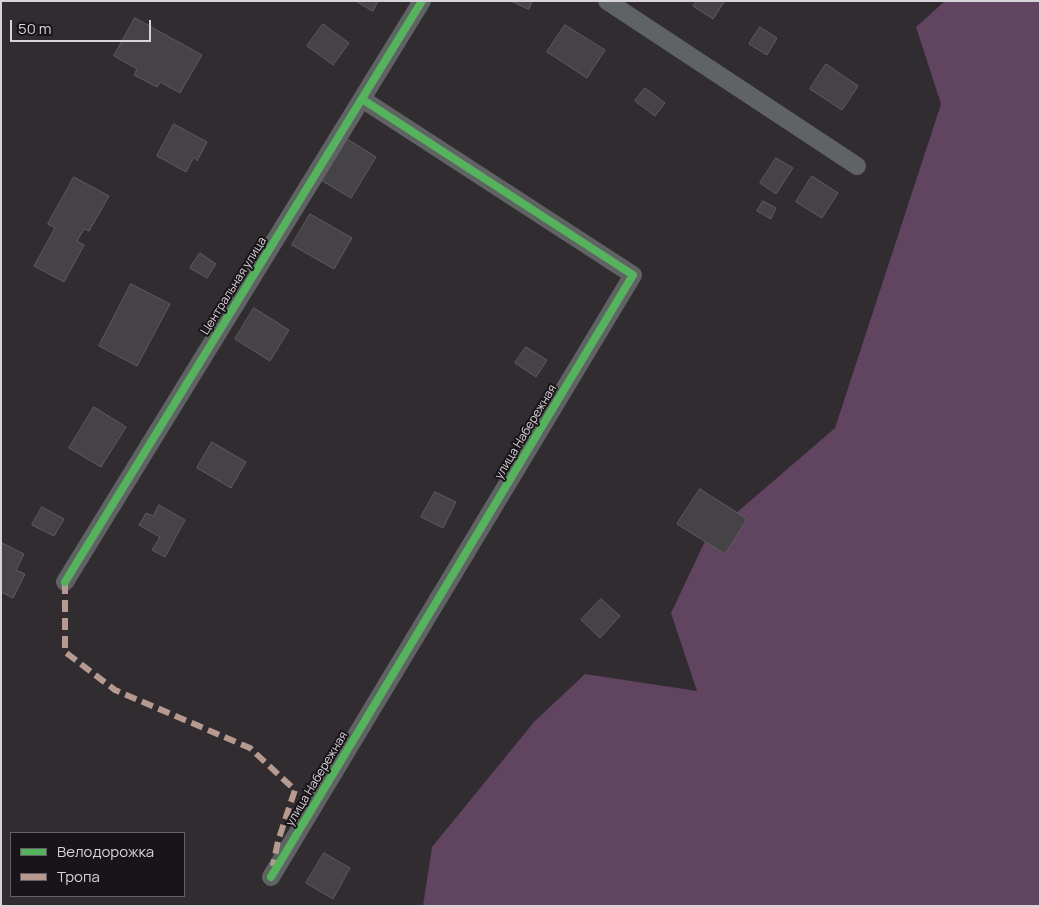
<!DOCTYPE html>
<meta charset="utf-8">
<style>
body{margin:0}
#map{position:relative;width:1041px;height:907px;overflow:hidden;background:#302c30;font-family:Manrope,sans-serif}
canvas{display:block}
.frame{position:absolute;inset:0;border:2px solid #d8d3d8;pointer-events:none}
.legend{position:absolute;left:10px;top:832px;width:175px;height:65px;box-sizing:border-box;background:#181418;border:1px solid #656065;margin:0;padding:6px 9px;list-style:none;font-size:15px;color:#d8d3d8}
.legend li{display:flex;align-items:center;gap:10px;height:25px}
.legend b{width:25px;border:1px solid #656065}
.scale{position:absolute;left:10px;top:20px;width:141px;height:22px;box-sizing:border-box;border:2px solid #d8d3d8;border-top:0;padding-left:6px;font-size:15px;line-height:18px;white-space:nowrap;color:#d8d3d8;-webkit-text-stroke:4px #181418;paint-order:stroke}
</style>
<div id="map">
<canvas width="1041" height="907"></canvas>
<div class="frame"></div>
<ul class="legend">
<li><b style="height:6px;background:#56b35d"></b>Велодорожка</li>
<li><b style="height:6px;background:#b69a8f"></b>Тропа</li>
</ul>
<div class="scale">50 m</div>
</div>
<script>
const context = document.querySelector('canvas').getContext('2d');
context.lineJoin = 'round';
function paint(path, color) { context.fillStyle = color; context.fill(path, 'evenodd'); }
function stroke(path, color, width, dash) { context.strokeStyle = color; context.lineWidth = width; context.lineCap = dash ? 'butt' : 'round'; context.setLineDash(dash || []); context.stroke(path); }
function drawText(font, color, halo, rows, align = 'center') {
  context.font = font + ' Manrope,sans-serif'; context.lineWidth = 4; context.setLineDash([]); context.textBaseline = 'middle'; context.strokeStyle = halo; context.fillStyle = color; for (const [text, x, y, turn = 0] of rows) {
    context.save(); context.translate(x, y); context.rotate((+turn || 0) * Math.PI / 180); context.textAlign = isNaN(turn) ? turn : align; if (halo) context.strokeText(text, 0, 0); context.fillText(text, 0, 0); context.restore();
  }
}
paint(new Path2D(`
 M945,1H1040V906H423L432,847L534,722L585,674L697,691L671,613L706,539L835,428L941,104L916,27Z`), '#604460');
const building = new Path2D(`
 M356,1H378L373,11Z
 M511,1H532L529,9Z
 M697,1H722L724,2L713,19L693,6Z
 M135,18L202,55L180,93L160,82L157,87L134,75L137,69L114,56Z
 M323,24L349,43L333,65L307,46Z
 M565,25L605,50L587,78L547,52Z
 M760,27L777,38L767,55L749,44Z
 M826,64L858,86L842,110L810,89Z
 M645,88L665,103L655,116L635,101Z
 M174,124L207,142L197,161L194,157L186,172L157,156Z
 M344,137L376,157L351,198L319,179Z
 M776,158L793,168L776,194L760,183Z
 M812,176L838,193L822,218L796,202Z
 M74,177L109,196L89,231L84,229L77,241L84,245L64,282L34,266L55,228L48,224Z
 M763,201L776,208L771,219L757,211Z
 M310,214L352,238L334,269L292,245Z
 M200,253L216,264L207,278L190,268Z
 M131,284L170,304L137,366L99,346Z
 M254,308L289,330L270,361L235,339Z
 M526,347L547,360L536,377L515,363Z
 M94,407L126,427L101,467L69,448Z
 M212,442L246,462L231,488L197,468Z
 M700,489L747,519L725,554L677,524Z
 M435,492L456,502L443,528L421,517Z
 M159,505L185,520L165,557L152,550L160,537L139,525L146,513L153,516Z
 M42,507L64,519L54,536L32,525Z
 M2,543L24,554L16,570L25,574L13,598L1,592Z
 M601,599L620,616L600,638L581,620Z
 M324,853L350,868L333,899L306,883Z`);
paint(building, '#464346');
stroke(building, '#5f5b5f', 1);
stroke(new Path2D(`
 M607,1L857,166
 M65,582L422,1
 M271,877L633,275L362,99`), '#5f6363', 18);
stroke(new Path2D(`
 M65,582V652L115,690L250,748L295,790L278,841L273,866`), '#b69a8f', 6, [12, 6]);
stroke(new Path2D(`
 M65,582L422,1
 M271,877L633,275L362,99`), '#56b35d', 8);
drawText('12px', '#d8d3d8', '#181418', [
 ["Центральная улица",234,286,-58],
 ["улица Набережная",526,432,-59],
 ["улица Набережная",317,779,-59]
]);
</script>
